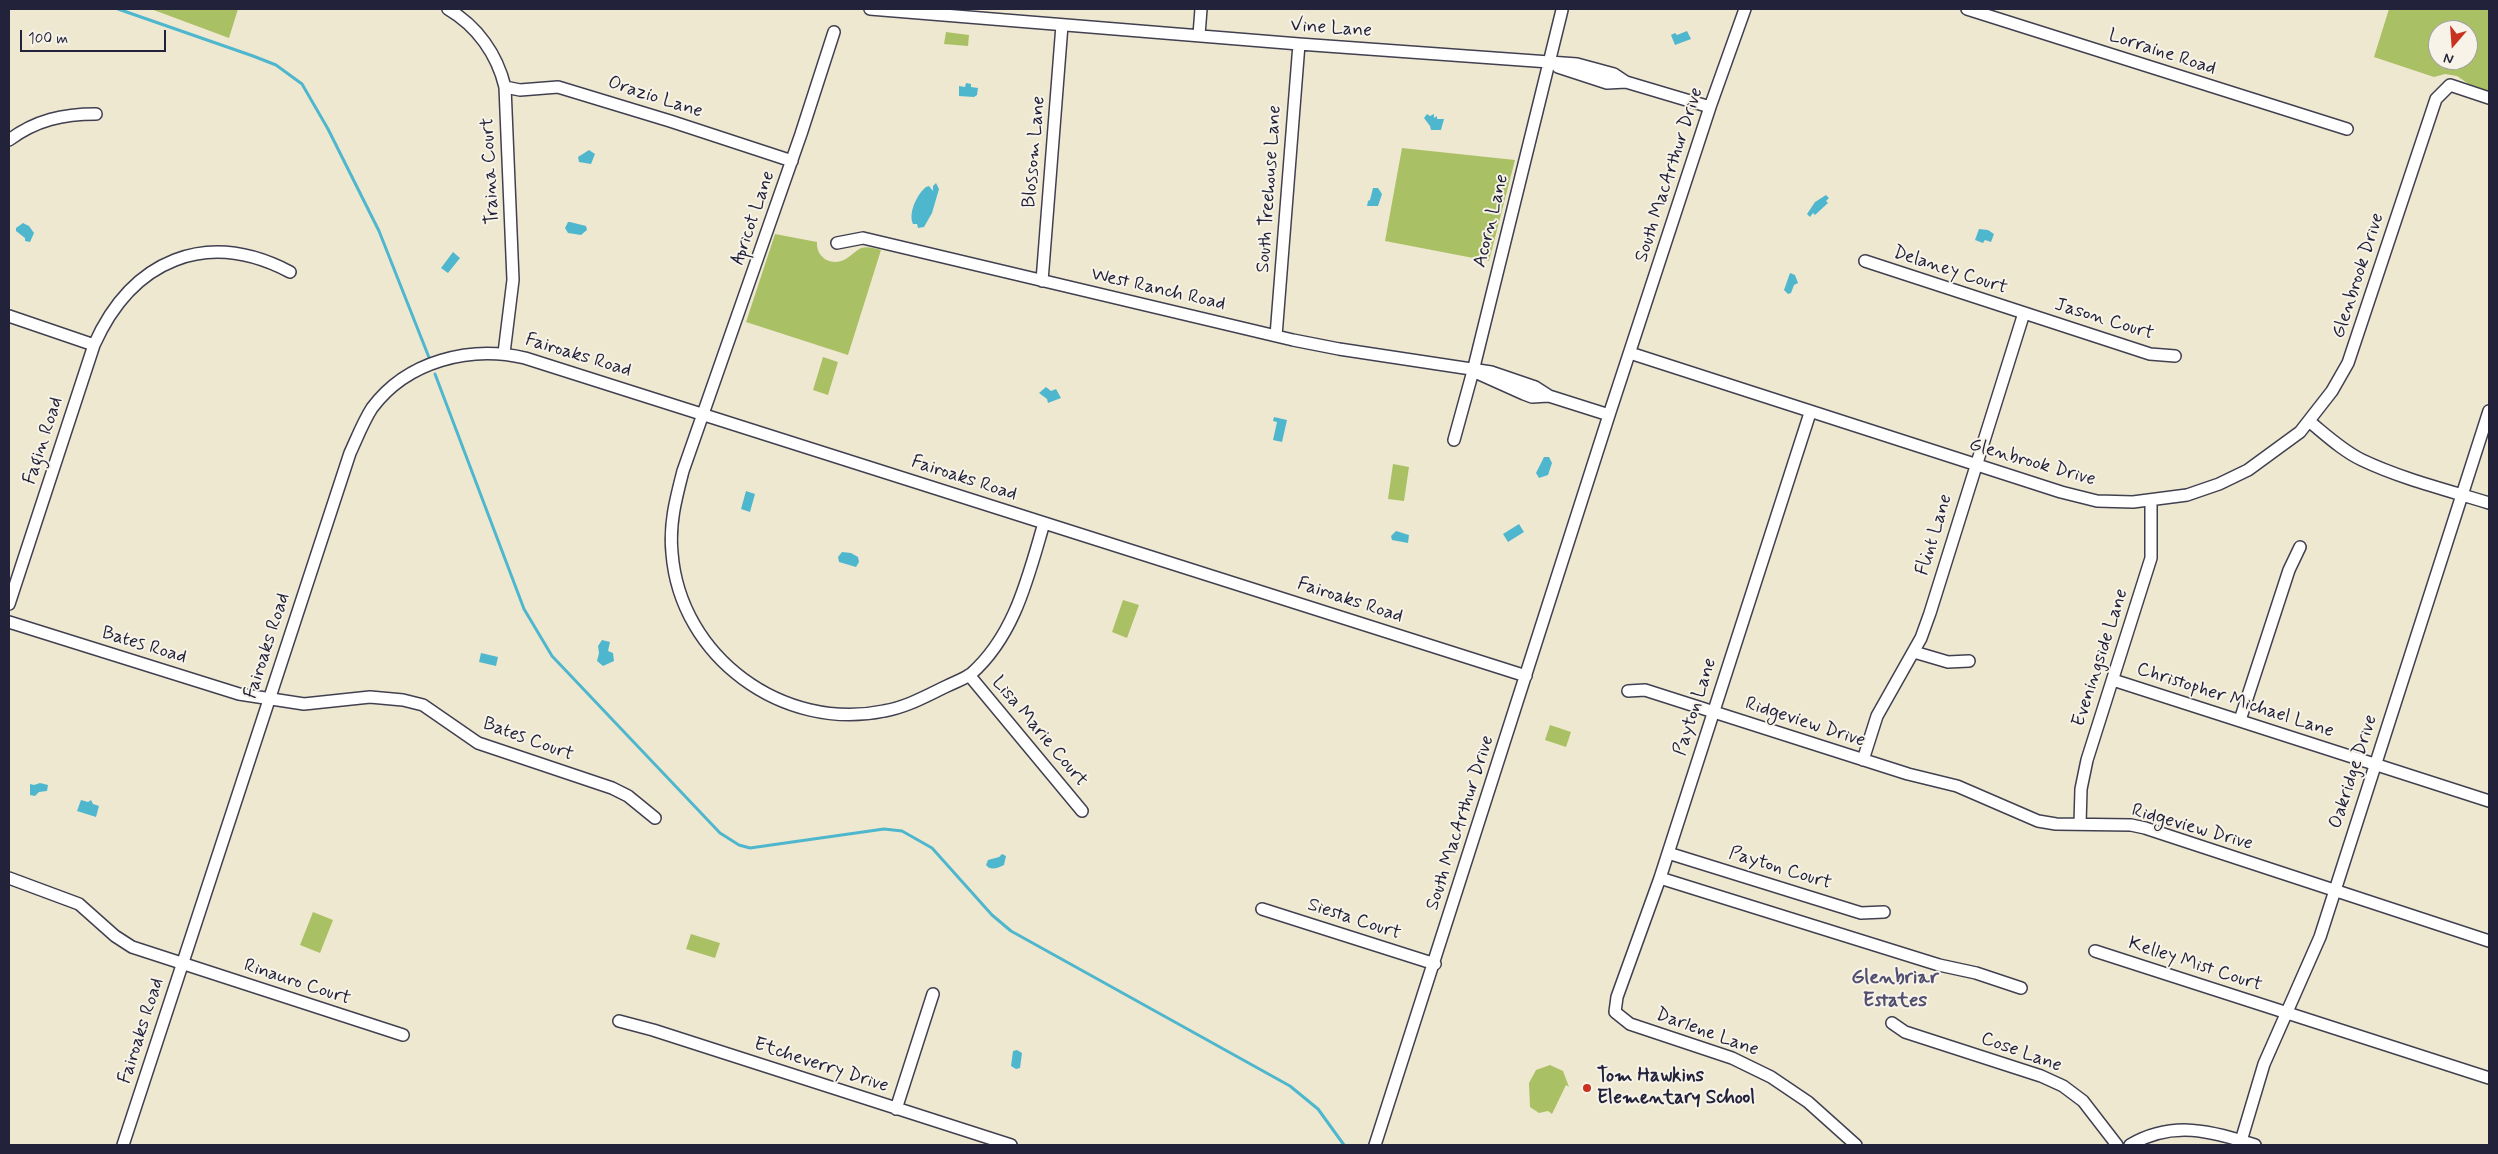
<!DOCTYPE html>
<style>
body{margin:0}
#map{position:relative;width:2498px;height:1154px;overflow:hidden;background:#efe8d0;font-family:Mynerve,sans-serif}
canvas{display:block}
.frame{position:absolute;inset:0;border:10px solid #22223b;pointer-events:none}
.north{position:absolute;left:2428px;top:20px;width:50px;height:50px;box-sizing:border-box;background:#f7f3e8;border:1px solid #a29fa3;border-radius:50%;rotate:198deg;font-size:14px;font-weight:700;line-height:20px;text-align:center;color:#22223b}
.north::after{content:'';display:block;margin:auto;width:18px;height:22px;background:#c8321e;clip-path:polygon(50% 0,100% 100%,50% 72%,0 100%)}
.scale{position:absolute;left:20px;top:30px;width:146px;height:22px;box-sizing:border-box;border:2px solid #22223b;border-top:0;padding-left:6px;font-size:15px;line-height:18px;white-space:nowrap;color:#22223b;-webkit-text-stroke:4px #f7f3e8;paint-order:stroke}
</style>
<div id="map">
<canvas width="2498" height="1154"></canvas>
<div class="frame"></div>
<div class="north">N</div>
<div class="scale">100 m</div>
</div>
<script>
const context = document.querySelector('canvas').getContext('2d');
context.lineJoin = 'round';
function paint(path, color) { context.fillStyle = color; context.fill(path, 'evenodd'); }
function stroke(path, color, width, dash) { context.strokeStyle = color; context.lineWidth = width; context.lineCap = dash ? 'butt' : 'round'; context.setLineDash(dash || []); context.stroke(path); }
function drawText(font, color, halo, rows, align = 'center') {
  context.font = font + ' Mynerve,sans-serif'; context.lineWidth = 4; context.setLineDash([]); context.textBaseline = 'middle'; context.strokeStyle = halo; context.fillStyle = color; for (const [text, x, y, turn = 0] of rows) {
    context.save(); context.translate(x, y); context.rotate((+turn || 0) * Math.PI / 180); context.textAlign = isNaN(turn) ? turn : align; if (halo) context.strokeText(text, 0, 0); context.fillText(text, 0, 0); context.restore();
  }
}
paint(new Path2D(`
 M151,9H238L229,38Z
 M2389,9H2489V93L2473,87L2457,76L2445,74L2434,77L2374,57ZM2438,30H2468V60H2438Z
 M946,32L969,35L968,46L944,44Z
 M1402,148L1515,160L1489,261L1385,241Z
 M775,234L817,242C816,257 830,266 844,260C850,257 855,251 861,248C867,246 875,248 881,250L848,355L746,322Z
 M823,357L838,362L828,395L813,390Z
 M1393,464L1409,467L1404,501L1388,499Z
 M1123,600L1139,605L1127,638L1112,632Z
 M1550,725L1571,732L1566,747L1545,740Z
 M313,912L333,920L320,953L300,945Z
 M691,934L720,943L715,958L686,949Z
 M1550,1065L1563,1071L1569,1087L1566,1085L1552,1114L1548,1111L1539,1113L1530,1107L1529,1083L1536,1070Z`), '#aac065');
paint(new Path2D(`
 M1687,31L1691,39L1675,45L1671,35L1675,33L1677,35Z
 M966,83L971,84V87L978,88L977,95L974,97L959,96V86L965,87Z
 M1427,114L1430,116L1434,114V118L1437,116V119H1444L1441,130H1431L1430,126L1424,118Z
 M589,150L595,154L591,164L579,162L578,157Z
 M936,183L939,189L932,213L924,227L918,228L917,224H913C908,213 917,194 926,187L929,186L933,191V186Z
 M1373,188H1378L1382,194L1378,206H1367L1368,201L1370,200Z
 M1826,195L1829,198L1826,201L1828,203L1815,215L1813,213L1810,217L1807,214L1815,202Z
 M570,222L586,226L587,230L581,235L568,233L565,228L568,222Z
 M23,223L29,226L34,233L30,242L25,241V238L16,231V228Z
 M1979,229L1988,230L1994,234L1991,242L1985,240L1983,243L1975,240Z
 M453,252L460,258L448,273L441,268Z
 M1790,273L1795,275L1798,283L1794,285L1791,293L1788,294L1784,290Z
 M1046,387L1051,391L1056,389L1061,398L1048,403L1047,399L1039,393Z
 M1274,417L1287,420L1282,442L1273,440L1277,422L1273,421Z
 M1544,457H1549L1552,463L1548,475L1539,478L1536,473Z
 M746,491L755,494L750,512L741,509Z
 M1519,524L1524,532L1508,542L1503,534Z
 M1396,531L1409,535L1408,543L1392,540L1391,536Z
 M842,552L851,553L858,557L859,562L856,567L839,562L838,557Z
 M602,640L610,642L608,651L613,653L614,661L603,666L597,661L599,653L598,646Z
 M481,653L498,657L496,666L479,662Z
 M40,783L48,785L47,791L39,792L35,796L30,795V784L34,785Z
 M81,800L88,802L91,800L93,804L99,806L96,817L77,811Z
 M1002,854L1006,856L1004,865C998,868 990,871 986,865L988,860L999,857Z
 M1017,1050L1022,1053L1020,1068L1016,1069L1011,1066L1013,1051Z`), '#4fb7cd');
stroke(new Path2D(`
 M118,9L253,56L276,65L302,84L328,129L379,231L430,360
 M435,374L524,609L552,656L720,833L739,845L750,848L884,829L902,831L932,848L992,915L1011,931L1290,1086L1318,1109L1344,1145`), '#4fb7cd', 3);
const minor = new Path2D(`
 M448,9C477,26 497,54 505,87L513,280L504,353
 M870,9L1299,44L1577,64L1614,74L1626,82
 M1967,9L2347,129
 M834,32L801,134L683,471C676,498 669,524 672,553C680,657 783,732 884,711C907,707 926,696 947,686C955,682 964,679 971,674C1015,635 1028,577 1044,523
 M1199,35L1201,9
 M1558,67L1607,83L1626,82L1710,107
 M505,87L520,90L558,87L670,121L792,161
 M9,140C36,120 63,114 96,114
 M837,243L863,238L1293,340L1339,349L1491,372L1535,387L1549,396L1609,415
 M1865,261L2150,354L2175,356
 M1042,281L1062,25
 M9,316L94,345
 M1276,336L1299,44
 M1630,353L2061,492L2097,501L2133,502L2187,495L2219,484L2248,470L2300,432L2332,391L2348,363L2436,99L2450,85L2489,98
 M1475,372L1524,394L1532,397L1548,396
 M1810,413L1660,878L1617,997L1615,1012L1630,1024L1732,1058L1771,1077L1808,1102L1856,1145
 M2310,422C2326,435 2343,451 2362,460C2402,479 2447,490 2489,503
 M1454,440L1473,371L1562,10
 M9,604L94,345C132,260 206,228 290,272
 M9,622L239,694L304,704L370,697L403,700L423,705L478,743L612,788L628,796L655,818
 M1914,652L1948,662L1969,661
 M969,675L1082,811
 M2113,680L2489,801
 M1628,691L1645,690L1908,774L1957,786L2038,821L2056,824L2131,825L2145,828L2489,941
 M2240,720L2289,570L2300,547
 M1863,760L1877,716L1921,638L1930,613L2024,313
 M2080,824L2081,789L2087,760L2151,558V501
 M1668,853L1861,913L1884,912
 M9,878L79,904L115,936L132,947L403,1035
 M1660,878L1939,965L1976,973L2021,988
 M1262,909L1435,964
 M2095,951L2489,1078
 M619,1021L653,1030L1011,1145
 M1892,1023L1905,1032L2041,1076L2063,1086L2083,1101L2117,1145
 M896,1109L933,994
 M2241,1141L2264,1064L2320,937L2489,411
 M123,1145L350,453C357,438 363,422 372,408C407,361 470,345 525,358L1526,676
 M1375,1145L1609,415L1710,107L1745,9
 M2130,1145C2173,1120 2211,1131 2255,1145`);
stroke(minor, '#414051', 14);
stroke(minor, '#fff', 11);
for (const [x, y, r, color] of [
 [1587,1088,5,"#c8321e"]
]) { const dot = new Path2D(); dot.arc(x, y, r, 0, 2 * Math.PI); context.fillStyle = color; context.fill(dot); stroke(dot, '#f7f3e8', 2); }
drawText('19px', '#22223b', '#f7f3e8', [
 ["Vine Lane",1331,29,4],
 ["Lorraine Road",2162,53,18],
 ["Orazio Lane",655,98,18],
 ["Blossom Lane",1035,152,-85],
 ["Traina Court",491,171,-93],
 ["South MacArthur Drive",1670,175,-72],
 ["South Treehouse Lane",1270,189,-86],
 ["Apricot Lane",754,218,-71],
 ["Acorn Lane",1492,221,-76],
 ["Delaney Court",1950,271,18],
 ["Glenbrook Drive",2359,276,-72],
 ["West Ranch Road",1158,290,13],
 ["Jason Court",2104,320,17],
 ["Fairoaks Road",578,356,17],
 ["Fagin Road",44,441,-72],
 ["Glenbrook Drive",2032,463,16],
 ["Fairoaks Road",964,479,18],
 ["Flint Lane",1935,535,-73],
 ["Fairoaks Road",1350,601,18],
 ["Bates Road",144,646,17],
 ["Fairoaks Road",268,646,-72],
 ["Eveningside Lane",2101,658,-72],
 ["Christopher Michael Lane",2235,701,18],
 ["Payton Lane",1696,707,-72],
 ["Ridgeview Drive",1805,723,18],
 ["Lisa Marie Court",1039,732,50],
 ["Bates Court",528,740,20],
 ["Oakridge Drive",2354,772,-72],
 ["South MacArthur Drive",1461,823,-72],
 ["Ridgeview Drive",2192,828,16],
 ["Payton Court",1780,869,17],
 ["Siesta Court",1354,920,18],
 ["Kelley Mist Court",2195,965,18],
 ["Rinauro Court",297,983,18],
 ["Fairoaks Road",142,1031,-72],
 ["Darlene Lane",1707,1033,20],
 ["Cose Lane",2021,1053,20],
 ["Etcheverry Drive",821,1066,18]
]);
drawText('bold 19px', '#22223b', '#f7f3e8', [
 ["Tom Hawkins",1597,1077],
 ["Elementary School",1597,1099]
], 'left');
drawText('bold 20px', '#514f70', '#f7f3e8', [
 ["Glenbriar",1895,979],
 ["Estates",1895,1002]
]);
</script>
